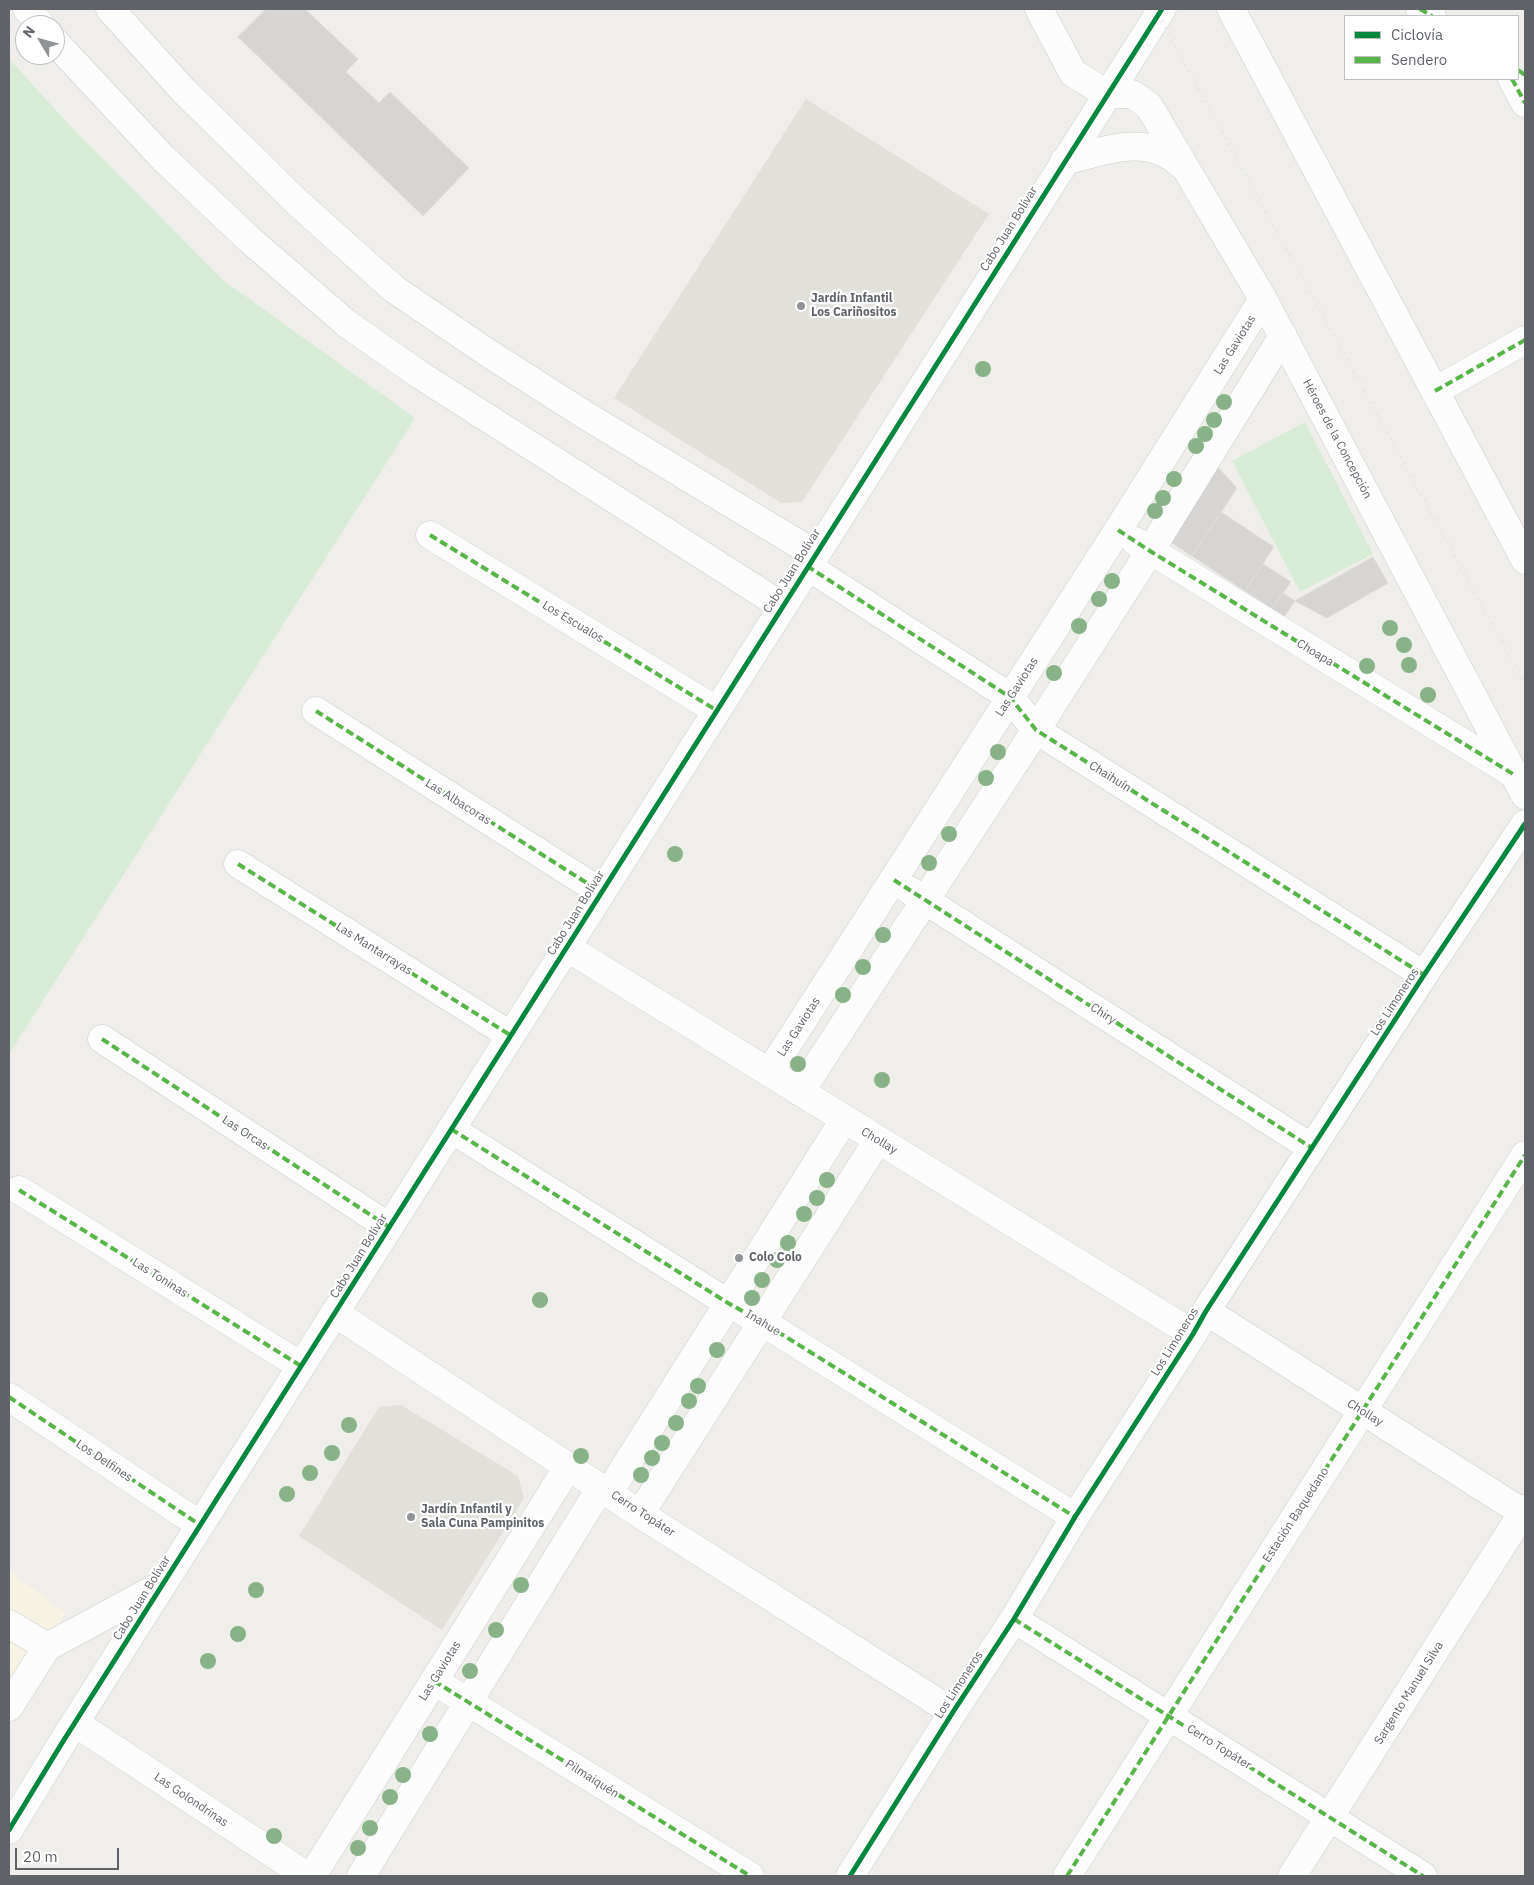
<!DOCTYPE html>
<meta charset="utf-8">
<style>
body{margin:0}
#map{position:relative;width:1534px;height:1885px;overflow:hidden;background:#efeeea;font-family:"IBM Plex Sans",sans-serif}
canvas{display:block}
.frame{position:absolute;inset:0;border:10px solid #5f6368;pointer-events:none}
.legend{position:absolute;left:1344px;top:15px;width:175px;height:65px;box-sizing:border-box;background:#fff;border:1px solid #bfc1c3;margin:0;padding:6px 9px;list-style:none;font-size:15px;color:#5f6368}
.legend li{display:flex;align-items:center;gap:10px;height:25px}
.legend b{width:25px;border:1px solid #bfc1c3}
.north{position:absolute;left:15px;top:15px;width:50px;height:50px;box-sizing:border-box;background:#fff;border:1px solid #bfc1c3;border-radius:50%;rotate:307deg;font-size:14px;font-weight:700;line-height:20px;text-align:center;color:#5f6368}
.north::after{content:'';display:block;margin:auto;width:18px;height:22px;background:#919496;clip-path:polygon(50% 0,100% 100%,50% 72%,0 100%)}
.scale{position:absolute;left:15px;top:1848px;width:104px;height:22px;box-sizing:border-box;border:2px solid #5f6368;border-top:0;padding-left:6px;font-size:15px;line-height:18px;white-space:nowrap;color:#5f6368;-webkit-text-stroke:4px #fff;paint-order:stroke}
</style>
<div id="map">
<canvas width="1534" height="1885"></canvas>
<div class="frame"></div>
<ul class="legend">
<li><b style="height:6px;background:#00873e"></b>Ciclovía</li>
<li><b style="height:6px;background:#58b549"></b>Sendero</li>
</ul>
<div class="north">N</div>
<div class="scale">20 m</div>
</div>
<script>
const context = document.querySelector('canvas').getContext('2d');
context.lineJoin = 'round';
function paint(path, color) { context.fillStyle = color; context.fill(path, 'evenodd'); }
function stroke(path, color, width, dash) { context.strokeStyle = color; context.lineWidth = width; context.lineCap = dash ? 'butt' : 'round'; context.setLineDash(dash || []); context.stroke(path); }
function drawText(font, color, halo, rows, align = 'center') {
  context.font = font + ' "IBM Plex Sans",sans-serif'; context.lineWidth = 4.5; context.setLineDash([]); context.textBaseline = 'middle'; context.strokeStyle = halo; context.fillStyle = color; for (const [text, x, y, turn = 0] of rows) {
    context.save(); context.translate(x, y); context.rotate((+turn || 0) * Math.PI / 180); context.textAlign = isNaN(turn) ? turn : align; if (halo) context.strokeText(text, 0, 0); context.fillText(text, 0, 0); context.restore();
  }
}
paint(new Path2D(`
 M9,1571L66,1613L9,1693Z`), '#f7f3e4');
paint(new Path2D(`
 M806,99L989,214L802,502L781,503L614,398Z
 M401,1405L518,1476L524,1498L442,1630L299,1536L379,1407Z`), '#e2e0da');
paint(new Path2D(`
 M9,59L78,134L223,280L415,418L9,1054Z
 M1305,422L1373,554L1300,592L1232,461Z`), '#d8ebd6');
const building = new Path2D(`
 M266,9H305L358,59L346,72L379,103L390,92L469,168L423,216L238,37Z
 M1216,465L1237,488L1192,556L1167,540Z
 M1221,512L1274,547L1245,591L1192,556Z
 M1373,557L1388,583L1327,618L1295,601Z
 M1263,564L1291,582L1272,609L1245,591Z
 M1283,593L1295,601L1284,617L1272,609Z`);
paint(building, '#d6d5d3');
stroke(building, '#deddd9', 1);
const minor = new Path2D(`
 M27,9L41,25
 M110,9L183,90L298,203L394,289L488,353L585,415L815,554
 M1039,9L1073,73L1107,94H1132L1149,106L1263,299L1525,795
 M1231,9L1525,560
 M1420,9L1432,16
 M55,42L163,158L250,240L346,323L417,373L782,606
 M1512,79L1525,103
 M1064,161C1106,151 1147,132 1183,166
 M1435,391L1525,340
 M430,535L716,710
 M1135,541L1512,773
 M807,566L1010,697L1036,730L1424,975
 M316,711L601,892
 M238,864L510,1035
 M909,890L1312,1148
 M566,947L1193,1334
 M102,1039L389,1227
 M769,1073L1118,530L1263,299
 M800,1092L1036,730L1150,551L1283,336
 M451,1129L728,1303L762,1322L1075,1517
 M19,1190L301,1366
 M1206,1311L1525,1514
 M335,1313L640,1514L953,1712
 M9,1397L200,1525
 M609,1492L844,1120
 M640,1514L878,1140
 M1014,1619L1423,1876
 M9,1624L47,1647
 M434,1681L750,1876
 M9,1707L47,1647L160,1586
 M75,1723L307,1876
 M9,1830L62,1743L1162,9
 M312,1876L568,1467
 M361,1876L601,1487
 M850,1876L953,1712L1014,1619L1075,1517L1193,1334L1206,1311L1424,975L1525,824
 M1067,1876L1525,1155
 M1292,1876L1525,1509`);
stroke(minor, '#cbcccc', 29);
stroke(minor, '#fdfcfc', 28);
stroke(new Path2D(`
 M1155,9L1525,684`), '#e4e4e4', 4, [1, 6]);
stroke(new Path2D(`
 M1420,9L1432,16
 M1518,70L1525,75
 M1512,79L1525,103
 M1435,391L1525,340
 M1118,530L1150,551L1513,774
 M430,535L716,710
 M807,566L1010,697L1036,730L1424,975
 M316,711L601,892
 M238,864L510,1035
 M894,880L1312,1148
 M102,1039L389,1227
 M451,1129L728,1303L762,1322L1075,1517
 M19,1190L301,1366
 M9,1397L200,1525
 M1014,1619L1423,1876
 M434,1681L750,1876
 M1067,1876L1525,1155`), '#58b549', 4, [8, 4]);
stroke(new Path2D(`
 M9,1830L62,1743L1162,9
 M850,1876L953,1712L1014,1619L1075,1517L1193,1334L1206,1311L1424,975L1525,824`), '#00873e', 5);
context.fillStyle = '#88b388';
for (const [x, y] of [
 [983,369],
 [1224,402],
 [1214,420],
 [1205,434],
 [1196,446],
 [1174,479],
 [1163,498],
 [1155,511],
 [1112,581],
 [1099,599],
 [1079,626],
 [1390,628],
 [1404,645],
 [1409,665],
 [1367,666],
 [1054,673],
 [1428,695],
 [998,752],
 [986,778],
 [949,834],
 [675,854],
 [929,863],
 [883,935],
 [863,967],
 [843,995],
 [798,1064],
 [882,1080],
 [827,1180],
 [817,1198],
 [804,1214],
 [788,1243],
 [777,1260],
 [762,1280],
 [752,1298],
 [540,1300],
 [717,1350],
 [698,1386],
 [689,1401],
 [676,1423],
 [349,1425],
 [662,1443],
 [332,1453],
 [581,1456],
 [652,1458],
 [310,1473],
 [641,1475],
 [287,1494],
 [521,1585],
 [256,1590],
 [496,1630],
 [238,1634],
 [208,1661],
 [470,1671],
 [430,1734],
 [403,1775],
 [390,1797],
 [370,1828],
 [274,1836],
 [358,1848]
]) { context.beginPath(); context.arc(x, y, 8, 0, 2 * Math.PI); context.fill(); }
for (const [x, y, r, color] of [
 [801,306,5,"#919496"],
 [739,1258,5,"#919496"],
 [411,1517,5,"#919496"]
]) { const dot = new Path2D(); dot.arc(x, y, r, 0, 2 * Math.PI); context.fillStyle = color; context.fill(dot); stroke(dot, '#fff', 2); }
drawText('12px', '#5f6368', '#fff', [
 ["Cabo Juan Bolívar",1009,229,-58],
 ["Las Gaviotas",1235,345,-58],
 ["Héroes de la Concepción",1337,439,62],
 ["Cabo Juan Bolívar",792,571,-58],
 ["Los Escualos",573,622,31],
 ["Choapa",1315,653,31],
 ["Las Gaviotas",1017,687,-57],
 ["Chaihuín",1110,777,32],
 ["Las Albacoras",458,802,32],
 ["Cabo Juan Bolívar",576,913,-58],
 ["Las Mantarrayas",374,949,32],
 ["Los Limoneros",1395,1002,-57],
 ["Chiry",1103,1014,33],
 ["Las Gaviotas",799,1027,-57],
 ["Las Orcas",245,1133,33],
 ["Chollay",879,1141,31],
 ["Cabo Juan Bolívar",359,1256,-58],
 ["Las Toninas",160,1278,32],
 ["Inahue",763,1323,31],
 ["Los Limoneros",1175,1342,-58],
 ["Chollay",1365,1413,32],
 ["Los Delfines",104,1461,34],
 ["Cerro Topáter",643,1514,33],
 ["Estación Baquedano",1296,1515,-57],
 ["Cabo Juan Bolívar",142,1598,-58],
 ["Las Gaviotas",440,1671,-58],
 ["Los Limoneros",959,1685,-57],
 ["Sargento Manuel Silva",1409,1693,-58],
 ["Cerro Topáter",1219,1747,32],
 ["Pilmaiquén",592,1779,32],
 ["Las Golondrinas",191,1800,34]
]);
drawText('bold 12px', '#5f6368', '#fff', [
 ["Jardín Infantil",811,299],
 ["Los Cariñositos",811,313],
 ["Colo Colo",749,1258],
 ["Jardín Infantil y",421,1510],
 ["Sala Cuna Pampinitos",421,1524]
], 'left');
</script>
